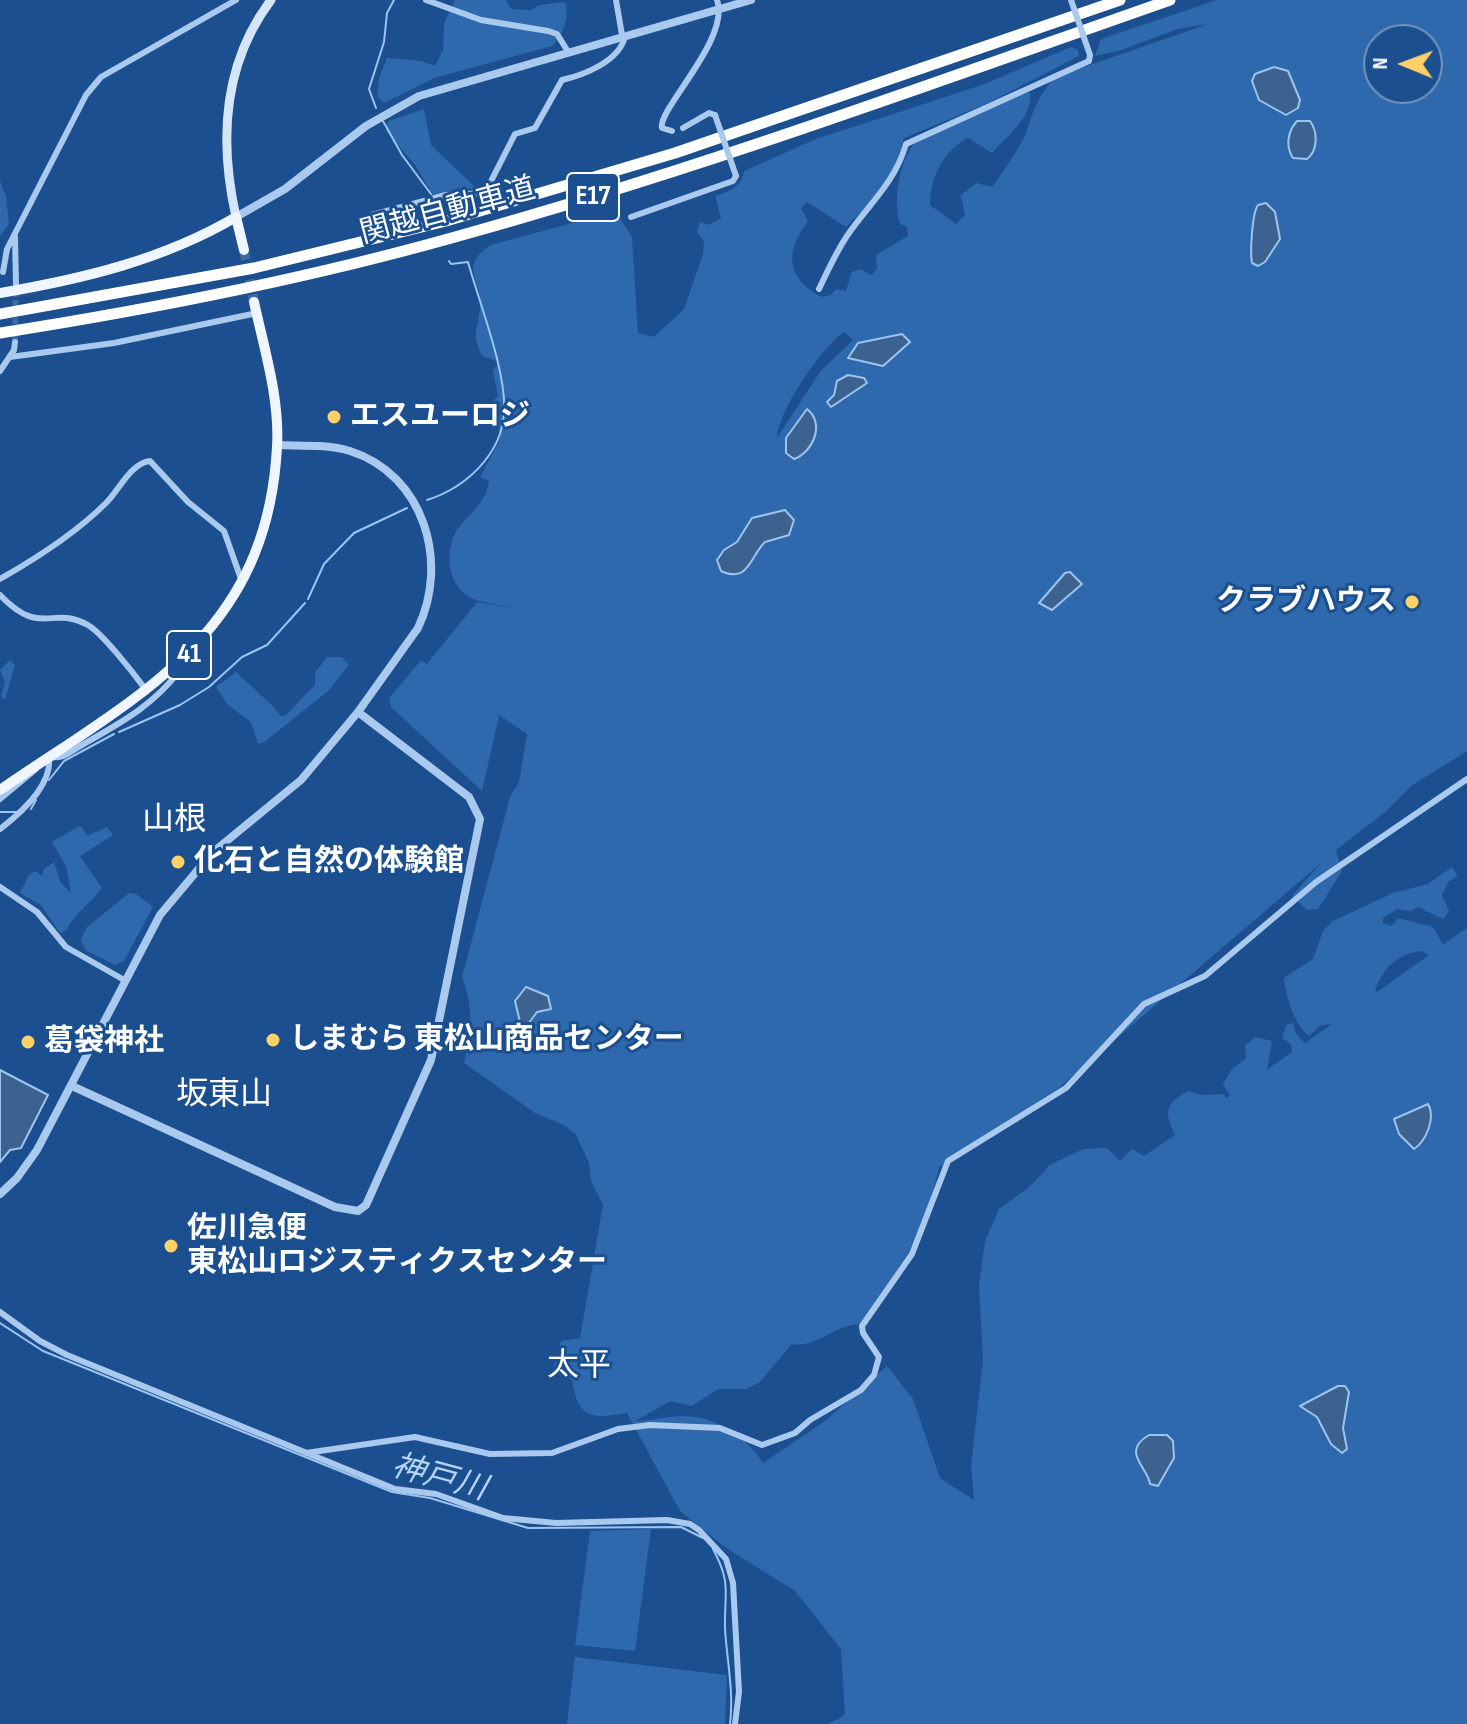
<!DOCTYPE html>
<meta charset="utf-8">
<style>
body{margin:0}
#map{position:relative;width:1467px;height:1724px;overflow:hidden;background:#1b4f8f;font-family:"Sofia Sans Condensed",sans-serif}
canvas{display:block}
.north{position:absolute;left:1363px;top:24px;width:80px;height:80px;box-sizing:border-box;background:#1b4f8f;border:2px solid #7695bc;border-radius:50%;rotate:271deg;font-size:22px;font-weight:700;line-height:32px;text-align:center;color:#fff}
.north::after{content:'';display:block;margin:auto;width:28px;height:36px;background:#ffd166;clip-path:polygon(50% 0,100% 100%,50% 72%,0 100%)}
</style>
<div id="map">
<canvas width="1467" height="1724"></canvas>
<div class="north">N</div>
</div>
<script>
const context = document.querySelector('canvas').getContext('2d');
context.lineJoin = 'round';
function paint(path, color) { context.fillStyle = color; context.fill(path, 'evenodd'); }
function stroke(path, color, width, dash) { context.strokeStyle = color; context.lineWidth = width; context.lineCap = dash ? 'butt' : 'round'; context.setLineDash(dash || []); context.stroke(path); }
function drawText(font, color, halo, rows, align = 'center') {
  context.font = font + ' "Sofia Sans Condensed","Noto Sans JP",sans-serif'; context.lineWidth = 6; context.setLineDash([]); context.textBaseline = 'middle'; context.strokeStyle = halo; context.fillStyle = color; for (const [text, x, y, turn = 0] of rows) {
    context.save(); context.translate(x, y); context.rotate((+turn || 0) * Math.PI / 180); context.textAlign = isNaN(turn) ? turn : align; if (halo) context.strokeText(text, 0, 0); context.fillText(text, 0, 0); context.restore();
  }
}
paint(new Path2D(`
 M455,0H506L511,9L531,10L539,5L565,2C570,17 563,36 552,46L434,78L384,103L377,96L379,78L387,58L421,61L435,66L443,50L444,24Z
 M1217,0H1467V751L1411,786L1385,812L1336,850L1342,871L1318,909L1307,910L1292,896L1320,864L1060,1087L939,1167L928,1214L910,1250L861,1324C837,1323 815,1349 792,1344L760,1382L746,1389H718L692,1406L671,1401L635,1421C651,1421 668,1416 685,1416C715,1416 749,1439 763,1463L825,1421L887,1366L913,1399L940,1478L974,1500L971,1466L983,1360L979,1286L985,1241L999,1209L1028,1188L1050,1165L1083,1149L1107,1148L1120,1161L1132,1149L1144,1156L1175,1135C1165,1113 1163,1105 1188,1091L1201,1095L1224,1094L1226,1098L1230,1096L1223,1084L1231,1070L1246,1058L1245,1046L1255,1037L1272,1041L1267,1070L1292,1052L1291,1044L1282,1038L1286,1025L1293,1023L1296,1034L1305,1043L1332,1024L1321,1025L1309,1036C1295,1027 1285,994 1284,978L1313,959L1323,931L1333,921L1393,893L1428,884L1452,867L1458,876L1448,882L1442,895L1449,911L1443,919L1418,907L1411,911L1397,909L1383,918V923L1391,926L1398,918L1433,927L1443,945L1467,928V1724H828L845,1715L841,1649L795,1591L726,1548L680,1511L627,1413C591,1419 578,1419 572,1380L552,1371L561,1341L580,1338L603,1205L591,1181L589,1163L576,1135L564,1125L535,1113L464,1063C471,1032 474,1007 462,977L510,797L519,782L527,734L496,713L499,716L482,791L391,707L389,698L421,660L427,664L477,602L516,609C503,605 486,604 473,599C450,589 445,559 453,538C461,517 485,509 489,481L480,477L499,442V409L491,403L498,396L493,371L499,362L482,356C471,332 478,330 480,307C483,280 457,267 491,245L598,216L618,215L632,237L638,333L654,337L684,309L703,254L704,242L697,231L700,222L709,225L721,218L715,196C730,191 741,188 744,171L816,139L982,85L1071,47L1078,50L1079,56L986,104L904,138C902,149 886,187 879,196C869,207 856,216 846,227L807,202L801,208L808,221C786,251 784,276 821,297L831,295L836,289L846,291L852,272L860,269L872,275L877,268L876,255L908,236L907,227L900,224C892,200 900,155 919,139L1014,96L1030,92C1034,116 1007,136 992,153L968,138C942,152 931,176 930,205L956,224L965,215L961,195L976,183L992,187C998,180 1025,139 1026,133C1032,114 1040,91 1056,77L1208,24L1178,29L1121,50L1095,56L1101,39ZM1379,40H1427V88H1379ZM844,332L853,340L820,372L777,438C778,411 822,347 844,332ZM1422,951L1429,955L1377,992L1375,990C1383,969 1397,953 1422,951Z
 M424,109L431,145L476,188L433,195L416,166L386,131L388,121Z
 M0,181L6,196L9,224L0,236Z
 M327,657H342L349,665L328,691L263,743L258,744L251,722L227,704L216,687L236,672C251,687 269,700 281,716L286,715L315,685V673Z
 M10,660L15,665L5,699L1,697L5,682L0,670Z
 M78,827H82L87,836L107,827L113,835L80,856L102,888C93,901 70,918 67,930L60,933L41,905L20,893L29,875L35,871L42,876L44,869L54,862L61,883L71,893L66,866L52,842Z
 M129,893L136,894L153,907L124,961L115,965L85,950L81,939L87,927Z
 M651,1529L635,1651L575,1645L590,1531Z
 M575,1657L727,1675L725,1724H567Z`), '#2e69ad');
const water = new Path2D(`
 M1274,67L1288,71L1300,100L1298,108L1286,115L1259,100L1252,81L1255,74Z
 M1297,121H1310C1318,132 1318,151 1307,159L1293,158C1285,146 1288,131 1297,121Z
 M1266,203L1275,212L1280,239L1265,262L1258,266L1252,263C1250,252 1252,213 1258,205Z
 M902,334L910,342L883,366L848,358L858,343Z
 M848,375L864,378L867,383L831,407L827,402L834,395L837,381Z
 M807,409C826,424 812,453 794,459L786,453V438Z
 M785,510L794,520L789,535L765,542C750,556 749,584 721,571L717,560L724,550L737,542L752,518Z
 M1070,572L1082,584L1052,610L1039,603L1065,573Z
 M526,987L548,996L551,1009L537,1012L528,1024L520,1022L515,1001Z
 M0,1070L48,1095L21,1148L10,1150L0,1162Z
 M1428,1104C1436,1118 1426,1141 1414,1149L1399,1134L1394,1119Z
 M1338,1386H1345L1349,1392L1343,1428L1347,1449L1342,1453L1331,1444L1317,1417L1300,1406Z
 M1149,1435H1167L1173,1441L1174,1458L1158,1486L1150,1484C1148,1467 1120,1452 1149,1435Z`);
paint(water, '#3c6290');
stroke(water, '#9cc4f0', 2);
stroke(new Path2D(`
 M376,108L369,89L384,42L387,13L394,0
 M383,121L402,155L431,194
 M427,500C465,488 502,455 504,412C507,373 479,302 468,262L451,264L449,261
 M308,599L324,564L354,533L407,508
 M119,732L180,705L209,687L242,657L267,645L305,603
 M49,780L64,761L114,734
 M31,809L36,800
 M0,812H19
 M0,1323L43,1351L392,1492L430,1498L528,1528L681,1527L703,1538
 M713,1549C732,1584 724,1593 725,1629C727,1661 734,1692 730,1724`), '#9cc4f0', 2);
stroke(new Path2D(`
 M15,342L16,290`), '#3d69a0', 6, [6, 3]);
stroke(new Path2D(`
 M244,250L254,302`), '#3d69a0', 10, [10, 5]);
stroke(new Path2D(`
 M426,0L481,20L548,31L557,34L567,50
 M616,0L622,35
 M683,128L709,113L715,115
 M672,131L662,128C657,110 731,39 717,0
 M372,215L446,195L485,193L515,134L535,128L562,80C584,75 620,61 625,36
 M631,217L733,181L736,176
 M15,236L16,284
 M3,272L7,249L86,95L101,77L236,0
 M819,289C828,270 837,250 849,233C871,202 895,182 906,144L1089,61L1090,55
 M10,357L114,343L257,313
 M0,371L14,350L15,342
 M0,579C37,558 76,533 106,503C119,490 131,463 150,461L188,502L224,531L241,579
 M0,595C40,637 51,606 86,624C100,630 135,675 146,690
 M0,799L36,769
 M0,829C21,813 53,785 49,756C62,761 71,751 82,745C120,723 153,706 180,670V663
 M0,887L37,912L66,947L126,981
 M0,1312L40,1341L67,1355L395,1489L436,1494L503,1518L556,1523L667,1520L690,1524L699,1530L726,1559L733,1583L739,1692L735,1724
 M306,1453L415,1437L490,1454L552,1453L618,1429L650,1425L720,1428L762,1445L795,1433L810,1420L861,1390L874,1375L879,1357L863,1333L862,1326L912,1254L948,1161L1066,1088L1144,1004L1205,976L1316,882L1467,779`), '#a9c9ee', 6);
stroke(new Path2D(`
 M236,217L285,189L366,126L419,96L751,0
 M72,1086L335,1207L358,1211L366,1205L431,1060L480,819L469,797L358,712
 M0,1194L17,1178L37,1150L160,915L212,853L301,780L358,712L418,628C449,563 425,475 350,451C327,444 301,446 277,445`), '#a9c9ee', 8);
stroke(new Path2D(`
 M236,217C219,141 222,65 271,0`), '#d6e6fa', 9);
stroke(new Path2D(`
 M0,293C82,279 163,260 236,217L244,250
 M0,790C138,695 267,636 277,447C280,399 264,348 254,302`), '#f0f6ff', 10);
stroke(new Path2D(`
 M0,314L254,268L446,221L675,153L1120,0
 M0,333C153,309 306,279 455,237C698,170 933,83 1170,0`), '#fff', 11);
stroke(new Path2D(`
 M1071,0L1090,55
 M715,115L736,176`), '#a9c9ee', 6);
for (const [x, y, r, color] of [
 [334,417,8,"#ffd166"],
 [1412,602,8,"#ffd166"],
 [178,862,8,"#ffd166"],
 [273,1040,8,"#ffd166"],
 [28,1042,8,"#ffd166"],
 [171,1246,8,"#ffd166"]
]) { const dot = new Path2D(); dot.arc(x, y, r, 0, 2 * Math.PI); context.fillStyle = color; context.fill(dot); stroke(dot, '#1b4f8f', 3); }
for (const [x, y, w] of [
 [593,197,52],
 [189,655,44]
]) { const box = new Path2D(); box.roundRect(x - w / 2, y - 24, w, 48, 6); context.fillStyle = '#1b4f8f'; context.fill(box); stroke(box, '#fff', 2); }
drawText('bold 28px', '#fff', null, [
 ["E17",593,197],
 ["41",189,655]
]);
drawText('30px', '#fff', '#1b4f8f', [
 ["関越自動車道",448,212,-15]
]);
drawText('bold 30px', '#fff', '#1b4f8f', [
 ["エスユーロジ",350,417],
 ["クラブハウス",1396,602,"right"],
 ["化石と自然の体験館",194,862],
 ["しまむら 東松山商品センター",289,1040],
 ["葛袋神社",44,1042],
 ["佐川急便",187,1229],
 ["東松山ロジスティクスセンター",187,1263]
], 'left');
drawText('32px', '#fff', '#1b4f8f', [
 ["山根",174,821],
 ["坂東山",224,1096],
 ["太平",579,1367]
]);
drawText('italic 32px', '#b5d3f5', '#1b4f8f', [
 ["神戸川",439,1479,15]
]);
</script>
